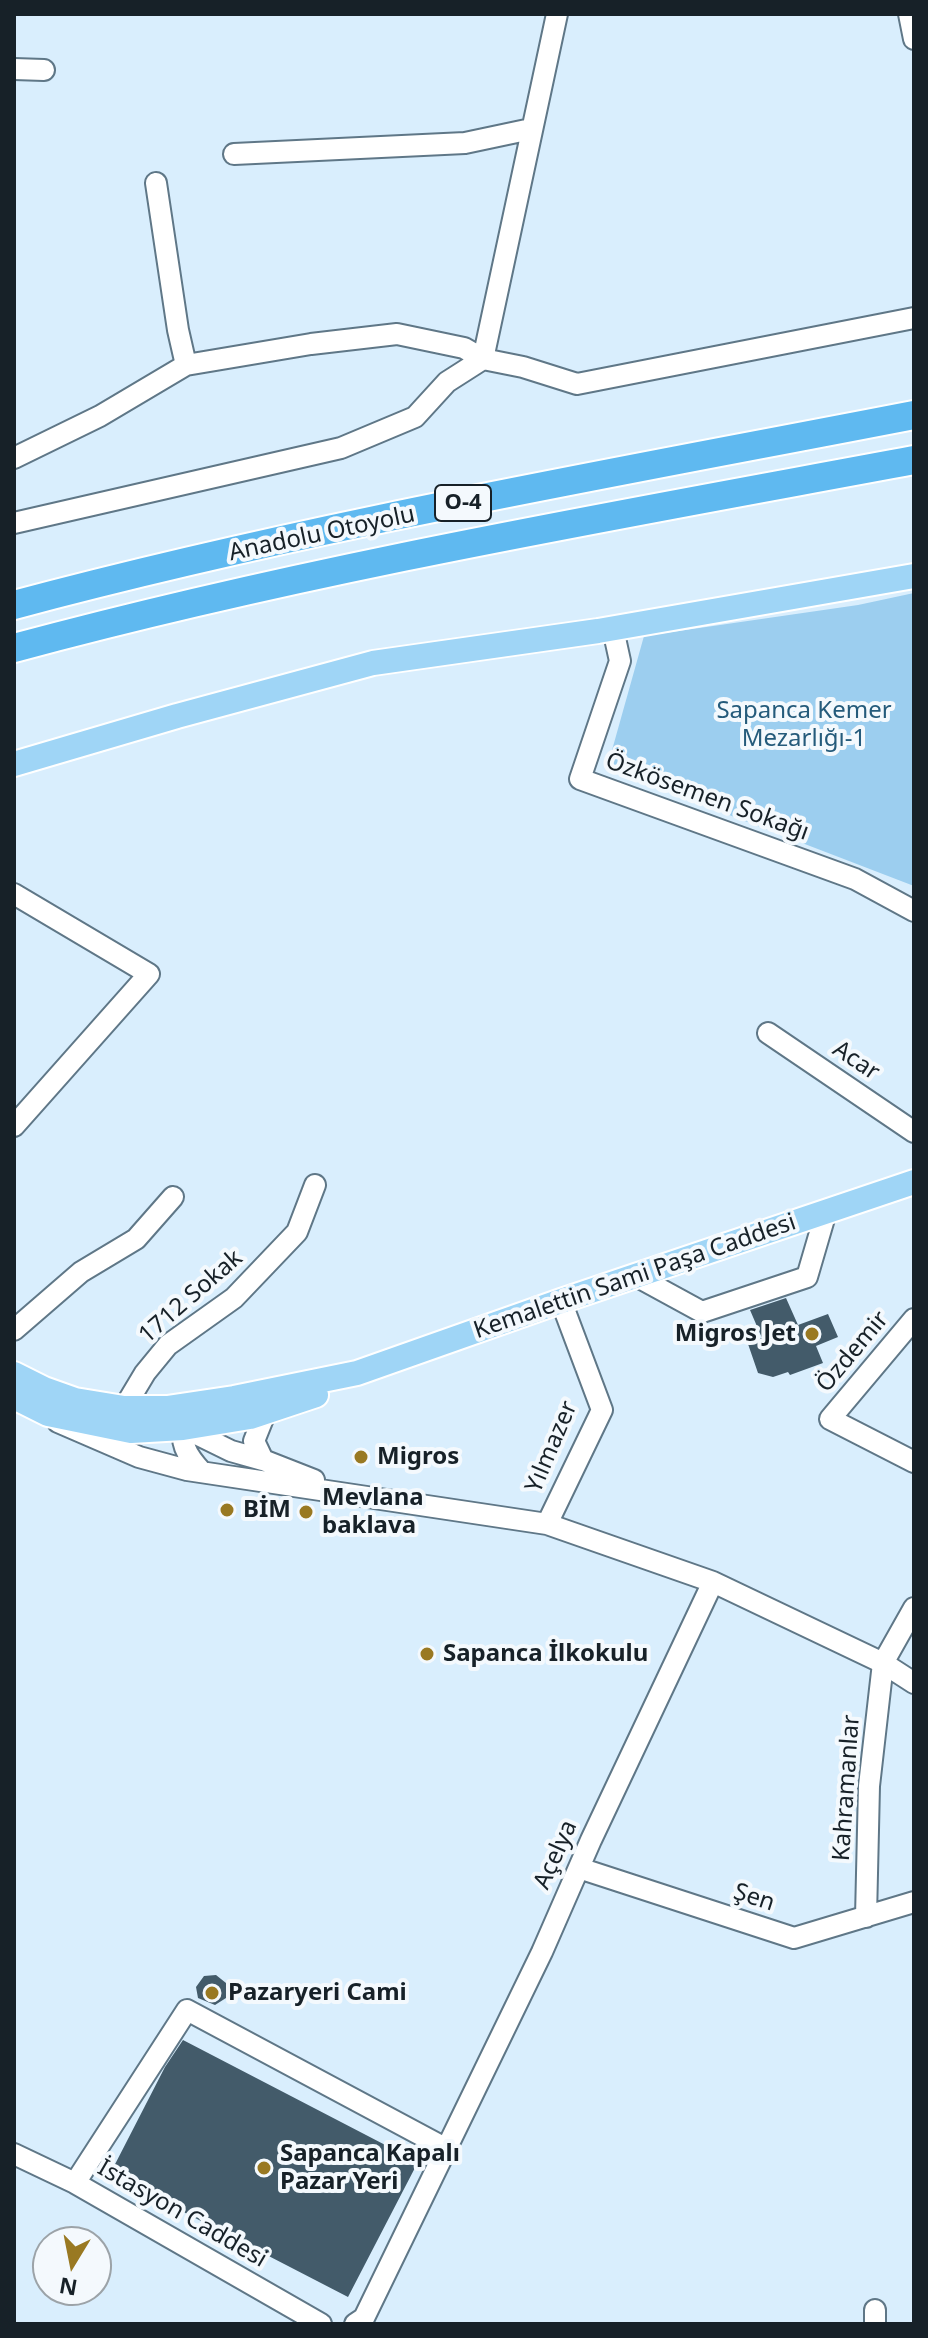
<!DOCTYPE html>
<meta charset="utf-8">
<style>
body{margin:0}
#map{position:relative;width:928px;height:2338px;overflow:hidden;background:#d9eefd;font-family:"Noto Sans",sans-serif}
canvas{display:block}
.frame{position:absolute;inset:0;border:16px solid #172128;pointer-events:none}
.north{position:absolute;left:32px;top:2226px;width:80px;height:80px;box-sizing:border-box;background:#f4f9fd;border:2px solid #9ca3a8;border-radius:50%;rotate:190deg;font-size:22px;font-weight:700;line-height:32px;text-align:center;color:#172128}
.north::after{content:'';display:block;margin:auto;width:28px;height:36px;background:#997922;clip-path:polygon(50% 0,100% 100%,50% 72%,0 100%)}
</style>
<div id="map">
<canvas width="928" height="2338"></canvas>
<div class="frame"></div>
<div class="north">N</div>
</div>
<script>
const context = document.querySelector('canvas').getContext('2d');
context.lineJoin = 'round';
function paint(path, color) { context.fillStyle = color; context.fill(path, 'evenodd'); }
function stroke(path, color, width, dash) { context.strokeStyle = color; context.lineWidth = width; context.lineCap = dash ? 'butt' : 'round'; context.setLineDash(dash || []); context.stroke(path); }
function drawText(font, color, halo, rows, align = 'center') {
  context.font = font + ' "Noto Sans",sans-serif'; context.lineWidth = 8; context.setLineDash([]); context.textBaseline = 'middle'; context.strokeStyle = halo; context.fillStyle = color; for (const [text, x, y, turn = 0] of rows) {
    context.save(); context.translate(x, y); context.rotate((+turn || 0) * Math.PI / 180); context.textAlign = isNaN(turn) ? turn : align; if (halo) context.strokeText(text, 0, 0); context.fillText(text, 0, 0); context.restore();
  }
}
paint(new Path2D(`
 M914,593V886L607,768L644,636L858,605Z`), '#9cceef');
paint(new Path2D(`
 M786,1298L798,1325L828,1314L838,1337L816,1346L823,1363L790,1375L788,1372L773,1377L758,1373L748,1344L762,1338L750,1310Z
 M216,1975L226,1983V1998L215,2005L198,1998L196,1987L204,1976Z
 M183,2040L418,2162L348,2297L110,2174L165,2067Z`), '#435b6a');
const minor = new Path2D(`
 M909,14L914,39
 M14,69L44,70
 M234,154L465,143L531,129
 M156,183L178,330L186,365
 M14,458L100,416L186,365L311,344L397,334L464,348L483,359L557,14
 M14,523L341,448L415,417L447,382L483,359L523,367L577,384L914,318
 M613,629L620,661L580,779L855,879L914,911
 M14,894L149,974L14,1126
 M768,1033L914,1132
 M636,1276L702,1312L807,1277L826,1212
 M914,1319L830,1419L914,1462
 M14,1330L81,1272L136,1239L173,1197
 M124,1408L145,1373L168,1345L234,1298L297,1232L315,1185
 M266,1411L254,1441L263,1460L314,1480
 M189,1420C175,1439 188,1457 202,1472
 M58,1422L139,1457L187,1470L547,1524L713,1582L883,1663L914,1683
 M178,1425L231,1451L263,1460
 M547,1524L602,1410L561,1301
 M579,1868L794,1938L914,1902
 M866,1917L869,1786L883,1663L914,1608
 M14,2154L75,2183L321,2324
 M75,2183L187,2010L445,2148
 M875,2310V2324
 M355,2324L364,2318L542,1952L591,1840L713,1582`);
const major = new Path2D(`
 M14,764L177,716L373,663L598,631L914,576
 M14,1374L44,1389L75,1400L124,1408H167L234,1398L357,1373L561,1301L914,1182
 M14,1397L48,1414L131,1431L183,1428L250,1417L316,1395`);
const highway = new Path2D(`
 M14,605C309,526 614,473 914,415
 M14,648C310,568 613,516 914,460`);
stroke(minor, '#5f7787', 24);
stroke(major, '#fff', 28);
stroke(highway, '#fff', 32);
stroke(minor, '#fff', 20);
stroke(major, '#9fd5f6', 24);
stroke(highway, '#5fb9f0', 28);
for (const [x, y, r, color] of [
 [812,1334,8,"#997922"],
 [361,1457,8,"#997922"],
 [227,1510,8,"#997922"],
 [306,1512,8,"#997922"],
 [427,1654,8,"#997922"],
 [212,1993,8,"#997922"],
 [264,2168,8,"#997922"]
]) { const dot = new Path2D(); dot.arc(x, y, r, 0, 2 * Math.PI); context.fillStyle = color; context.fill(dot); stroke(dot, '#f4f9fd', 3); }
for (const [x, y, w] of [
 [463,503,56]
]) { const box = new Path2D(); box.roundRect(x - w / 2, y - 18, w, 36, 6); context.fillStyle = '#f4f9fd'; context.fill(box); stroke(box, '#172128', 2); }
drawText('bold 22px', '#172128', null, [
 ["O-4",463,503]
]);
drawText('24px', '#172128', '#f4f9fd', [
 ["Anadolu Otoyolu",322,534,-12],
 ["Özkösemen Sokağı",707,797,20],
 ["Acar",856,1061,34],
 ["Kemalettin Sami Paşa Caddesi",635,1277,-19],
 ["1712 Sokak",191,1297,-41],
 ["Özdemir",853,1352,-50],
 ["Yılmazer",552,1447,-67],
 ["Kahramanlar",847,1788,-86],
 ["Açelya",556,1855,-66],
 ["Şen",754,1898,18],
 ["İstasyon Caddesi",182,2214,30]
]);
drawText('24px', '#255b7b', '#f4f9fd', [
 ["Sapanca Kemer",804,711],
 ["Mezarlığı-1",804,739]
]);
drawText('bold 24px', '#172128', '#f4f9fd', [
 ["Migros Jet",796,1334,"right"],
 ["Migros",377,1457],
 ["Mevlana",322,1498],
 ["baklava",322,1526],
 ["BİM",243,1510],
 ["Sapanca İlkokulu",443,1654],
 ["Pazaryeri Cami",228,1993],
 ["Sapanca Kapalı",280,2154],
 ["Pazar Yeri",280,2182]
], 'left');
</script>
